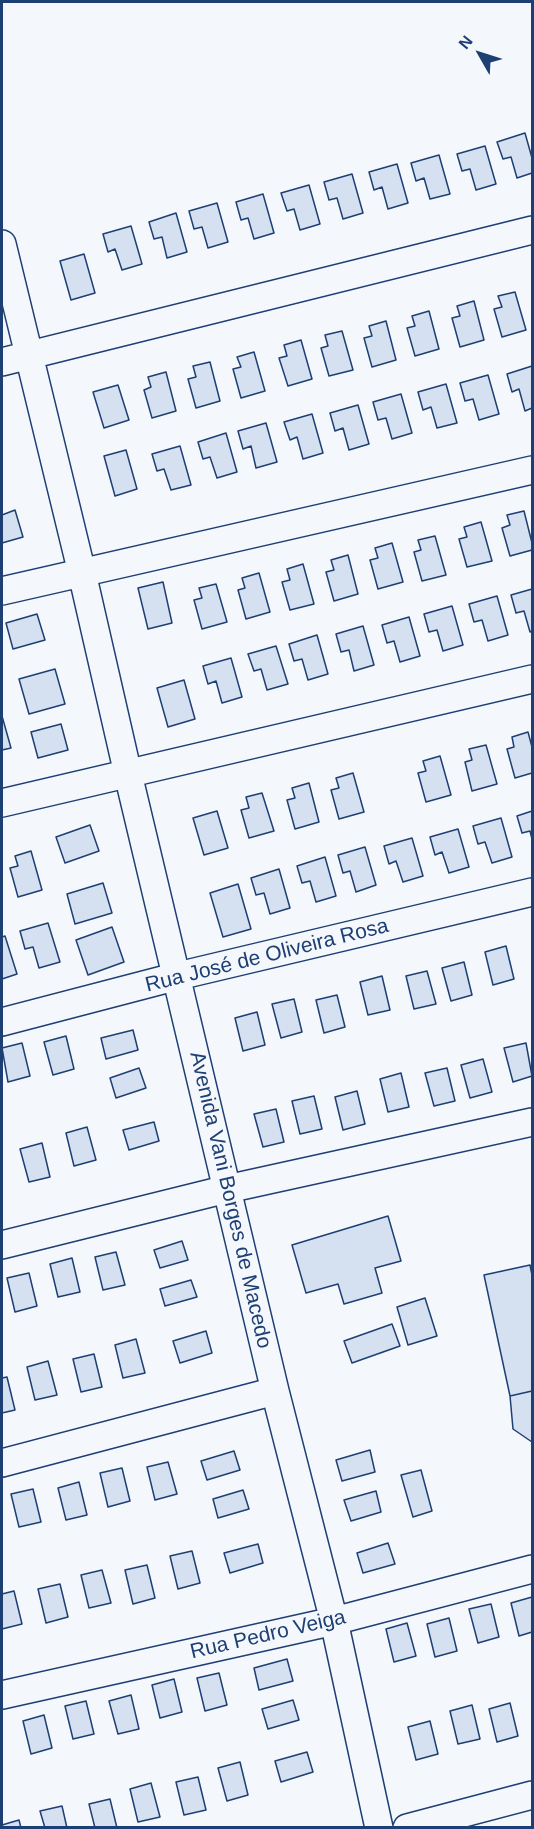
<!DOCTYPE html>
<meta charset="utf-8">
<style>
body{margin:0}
#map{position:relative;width:534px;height:1829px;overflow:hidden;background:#f4f7fb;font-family:Arial,sans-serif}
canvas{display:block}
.frame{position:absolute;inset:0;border:3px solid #1d3f73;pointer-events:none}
.north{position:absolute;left:450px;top:24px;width:60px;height:60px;-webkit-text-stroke:4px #f4f7fb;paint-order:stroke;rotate:309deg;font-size:16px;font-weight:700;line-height:24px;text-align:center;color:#1d3f73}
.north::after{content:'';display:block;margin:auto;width:21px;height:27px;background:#1d3f73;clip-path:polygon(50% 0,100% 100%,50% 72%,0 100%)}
</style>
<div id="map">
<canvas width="534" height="1829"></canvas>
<div class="frame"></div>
<div class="north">N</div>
</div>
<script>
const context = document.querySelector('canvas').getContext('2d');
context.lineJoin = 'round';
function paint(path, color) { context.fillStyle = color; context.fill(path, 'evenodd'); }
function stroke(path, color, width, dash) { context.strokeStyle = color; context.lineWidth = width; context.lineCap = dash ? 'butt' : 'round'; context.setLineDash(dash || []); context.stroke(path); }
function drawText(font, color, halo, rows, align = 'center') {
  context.font = font + ' Arial,sans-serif'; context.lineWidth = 4.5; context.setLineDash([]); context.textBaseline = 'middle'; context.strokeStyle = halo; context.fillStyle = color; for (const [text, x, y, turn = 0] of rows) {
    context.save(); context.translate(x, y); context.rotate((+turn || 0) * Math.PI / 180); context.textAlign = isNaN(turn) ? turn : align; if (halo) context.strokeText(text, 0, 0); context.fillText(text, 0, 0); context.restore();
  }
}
const building = new Path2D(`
 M525,133L532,158V173L517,178L511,157L503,159L497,142Z
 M485,146L496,184L476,190L470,169L462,171L457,154Z
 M439,155L450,194L430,199L424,178L416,181L411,163Z
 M397,164L408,203L388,209L382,187L374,190L369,172Z
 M352,174L363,213L343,219L337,198L329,200L324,182Z
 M309,185L320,224L300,230L294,209L287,211L281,193Z
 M263,194L274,233L254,239L248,218L241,220L236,202Z
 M217,203L228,242L208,248L202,227L194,229L189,211Z
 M176,213L187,252L167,258L162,237L154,239L149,222Z
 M131,226L142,264L122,270L115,249L108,252L103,234Z
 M84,254L95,293L71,300L60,261Z
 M515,292L526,330L502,337L494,309L502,307L498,296Z
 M474,301L484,340L460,347L452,318L460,316L457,306Z
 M429,311L439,349L415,356L407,328L415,326L412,316Z
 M386,321L396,360L372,367L364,338L372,336L369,326Z
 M342,331L353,370L329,376L321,348L328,346L325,335Z
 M301,340L312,379L288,386L279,358L287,356L284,345Z
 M254,352L265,391L241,398L233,369L241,367L237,357Z
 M210,362L220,401L196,408L188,379L196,377L193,366Z
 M532,366V408L525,411L519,389L512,392L507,374Z
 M166,372L176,411L152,418L144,390L151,387L148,377Z
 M488,375L499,414L479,420L473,399L465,401L460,383Z
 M446,384L457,423L437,428L431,407L423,410L418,392Z
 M118,385L129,420L104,428L93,392Z
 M401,394L412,433L392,439L386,418L378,420L373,402Z
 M358,405L369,444L349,450L343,428L335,431L330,413Z
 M312,414L323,453L303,459L297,437L290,440L284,422Z
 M266,423L277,462L256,468L251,446L243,449L238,431Z
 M226,433L237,472L217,478L210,457L203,459L198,442Z
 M180,446L191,485L171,490L164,469L157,471L152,454Z
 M126,450L137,489L115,496L104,456Z
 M15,510L23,537L2,543V515Z
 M524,511L532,543V550L510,556L502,528L510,525L507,515Z
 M481,522L492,561L467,567L459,539L467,537L464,527Z
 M435,536L446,575L422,581L414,552L421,550L418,540Z
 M392,543L403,582L378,589L370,560L378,558L375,548Z
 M348,555L358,594L334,601L326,572L334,570L331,560Z
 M303,564L314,604L290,610L282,582L290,580L287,569Z
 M259,573L270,612L246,619L238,590L245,588L242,578Z
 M163,582L172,623L148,629L138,588Z
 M216,584L227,622L202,629L194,600L202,598L199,588Z
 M532,589V631L530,632L524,611L516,613L511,595Z
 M497,596L508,635L488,641L482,620L474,622L469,604Z
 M452,606L463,645L443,651L437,630L429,632L424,614Z
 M37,614L45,640L13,649L6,623Z
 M409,617L420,656L400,662L394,641L387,643L382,625Z
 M363,626L374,665L354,671L349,650L341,652L336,634Z
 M317,635L328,674L308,680L302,659L294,661L289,644Z
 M276,646L288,684L267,690L261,669L254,671L248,654Z
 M231,658L242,697L222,703L216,681L208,684L203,666Z
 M55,669L65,704L29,714L19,679Z
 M184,680L195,719L168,727L157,688Z
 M2,716L11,748L2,750Z
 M61,724L68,750L38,758L31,732Z
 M528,732L532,747V773L515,778L507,749L514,747L512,737Z
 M486,745L497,784L472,791L465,762L472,760L469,749Z
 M440,756L451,795L426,802L418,773L426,771L423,761Z
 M353,773L364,812L339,819L331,790L339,788L336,778Z
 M309,783L319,822L295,829L287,800L295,798L292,788Z
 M262,793L274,831L249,838L241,810L249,808L246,797Z
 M217,811L228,848L204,855L193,818Z
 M532,811V839L530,831L522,833L517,816Z
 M501,818L512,857L492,863L485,842L478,844L473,826Z
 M90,825L99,851L65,863L56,837Z
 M458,829L469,867L449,873L442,852L435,855L430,837Z
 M412,838L423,876L403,882L396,861L389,864L384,846Z
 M365,847L376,885L356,892L350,871L343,873L338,855Z
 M31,851L42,890L18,897L10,868L18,866L15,856Z
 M325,857L336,896L316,902L310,881L302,883L297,866Z
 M279,869L290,908L270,914L264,893L256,895L251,878Z
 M103,883L112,913L75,924L67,894Z
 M238,884L251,929L223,937L210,893Z
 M48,923L60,962L39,968L33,947L25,949L20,931Z
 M112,927L124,962L88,975L76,940Z
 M5,936L17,974L2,979V937Z
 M506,946L514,979L493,985L485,952Z
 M464,962L472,995L451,1001L442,968Z
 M427,971L436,1004L414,1009L406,976Z
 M382,976L390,1010L368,1015L360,982Z
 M337,995L345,1027L324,1033L316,1000Z
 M294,999L302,1032L281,1038L272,1004Z
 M257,1012L265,1045L243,1051L235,1018Z
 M133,1030L138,1050L106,1059L101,1038Z
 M66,1036L74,1069L53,1075L44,1042Z
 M22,1043L30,1076L8,1082L2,1048Z
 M526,1043L532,1076L513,1082L504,1048Z
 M483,1059L492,1092L470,1098L461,1065Z
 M139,1068L146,1088L116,1098L110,1078Z
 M447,1068L455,1101L434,1106L425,1073Z
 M401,1073L409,1107L388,1112L380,1079Z
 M357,1091L365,1124L343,1130L335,1097Z
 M314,1096L322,1129L300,1134L292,1101Z
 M276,1109L284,1142L263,1147L254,1114Z
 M154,1122L159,1141L129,1150L123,1130Z
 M87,1127L96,1160L74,1166L66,1133Z
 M42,1143L50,1177L29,1182L20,1149Z
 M388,1216L401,1261L375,1268L382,1293L344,1304L338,1284L306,1293L292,1245Z
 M182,1241L188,1260L160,1268L154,1250Z
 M116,1252L125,1285L103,1290L95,1257Z
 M72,1258L80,1292L58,1297L50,1264Z
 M530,1265L532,1275V1391L510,1396L484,1275Z
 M29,1273L37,1306L15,1312L7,1278Z
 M191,1280L197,1297L165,1306L160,1289Z
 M425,1298L437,1336L408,1345L397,1307Z
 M392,1324L400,1346L352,1363L344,1341Z
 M206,1331L212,1353L180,1363L173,1341Z
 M136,1339L145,1373L123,1378L115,1345Z
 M94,1354L102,1387L81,1392L73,1359Z
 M48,1361L57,1395L35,1400L27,1367Z
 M7,1377L15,1410L2,1413V1378Z
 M532,1391V1444V1442L513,1429L510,1396Z
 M370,1450L375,1472L342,1481L336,1460Z
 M234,1451L240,1470L207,1480L201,1461Z
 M168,1462L177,1494L155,1500L147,1467Z
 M122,1468L130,1501L108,1507L100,1473Z
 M421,1470L432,1511L413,1517L401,1475Z
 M79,1482L87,1515L66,1520L58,1488Z
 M33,1489L41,1522L19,1527L11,1494Z
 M243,1490L249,1509L218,1518L213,1499Z
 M376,1491L381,1512L351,1521L344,1500Z
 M388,1543L395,1564L363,1573L357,1553Z
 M258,1544L263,1563L230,1573L224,1553Z
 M192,1551L200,1583L178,1589L170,1556Z
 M147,1565L155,1598L133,1604L125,1570Z
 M102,1570L111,1603L89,1608L81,1575Z
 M60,1584L68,1617L46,1623L38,1589Z
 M14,1591L22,1624L2,1629V1594Z
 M532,1597V1632L519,1636L511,1603Z
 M491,1604L499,1637L478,1643L469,1609Z
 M449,1618L457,1651L435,1657L427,1624Z
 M407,1623L416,1656L394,1662L386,1629Z
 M287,1659L293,1681L259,1690L254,1668Z
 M219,1673L227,1705L205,1711L197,1678Z
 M174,1679L182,1712L160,1718L152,1685Z
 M131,1695L139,1729L118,1734L109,1701Z
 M293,1700L299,1720L268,1729L262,1709Z
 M86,1701L94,1734L73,1739L65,1706Z
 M510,1703L518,1736L497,1742L489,1709Z
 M472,1705L480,1739L458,1744L450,1711Z
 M44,1715L52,1748L31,1754L23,1721Z
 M430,1721L438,1754L416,1760L408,1727Z
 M307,1752L313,1772L281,1782L275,1761Z
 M240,1762L248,1795L227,1801L218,1768Z
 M198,1777L206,1810L184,1815L176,1782Z
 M151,1783L160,1817L138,1822L130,1789Z
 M110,1799L117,1828H95L89,1804Z
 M62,1806L67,1828H45L40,1811Z
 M19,1820L21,1828H2V1825Z`);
paint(building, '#d5e0f0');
stroke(building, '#1d3f73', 1.5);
const minor = new Path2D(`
 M2,244L82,573L128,774L275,1391L334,1621L379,1828
 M2,362L532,230
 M2,591L532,470
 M2,803L532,679
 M2,1022L178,976L532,892
 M2,1245L227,1189L532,1122
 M2,1463L275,1391
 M2,1695L334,1621L532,1569
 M407,1828L532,1795`);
stroke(minor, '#1d3f73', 30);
stroke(minor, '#f4f7fb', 27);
drawText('21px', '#1d3f73', '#f4f7fb', [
 ["Rua José de Oliveira Rosa",267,956,-14],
 ["Avenida Vani Borges de Macedo",230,1200,77],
 ["Rua Pedro Veiga",268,1635,-13]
]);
</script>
